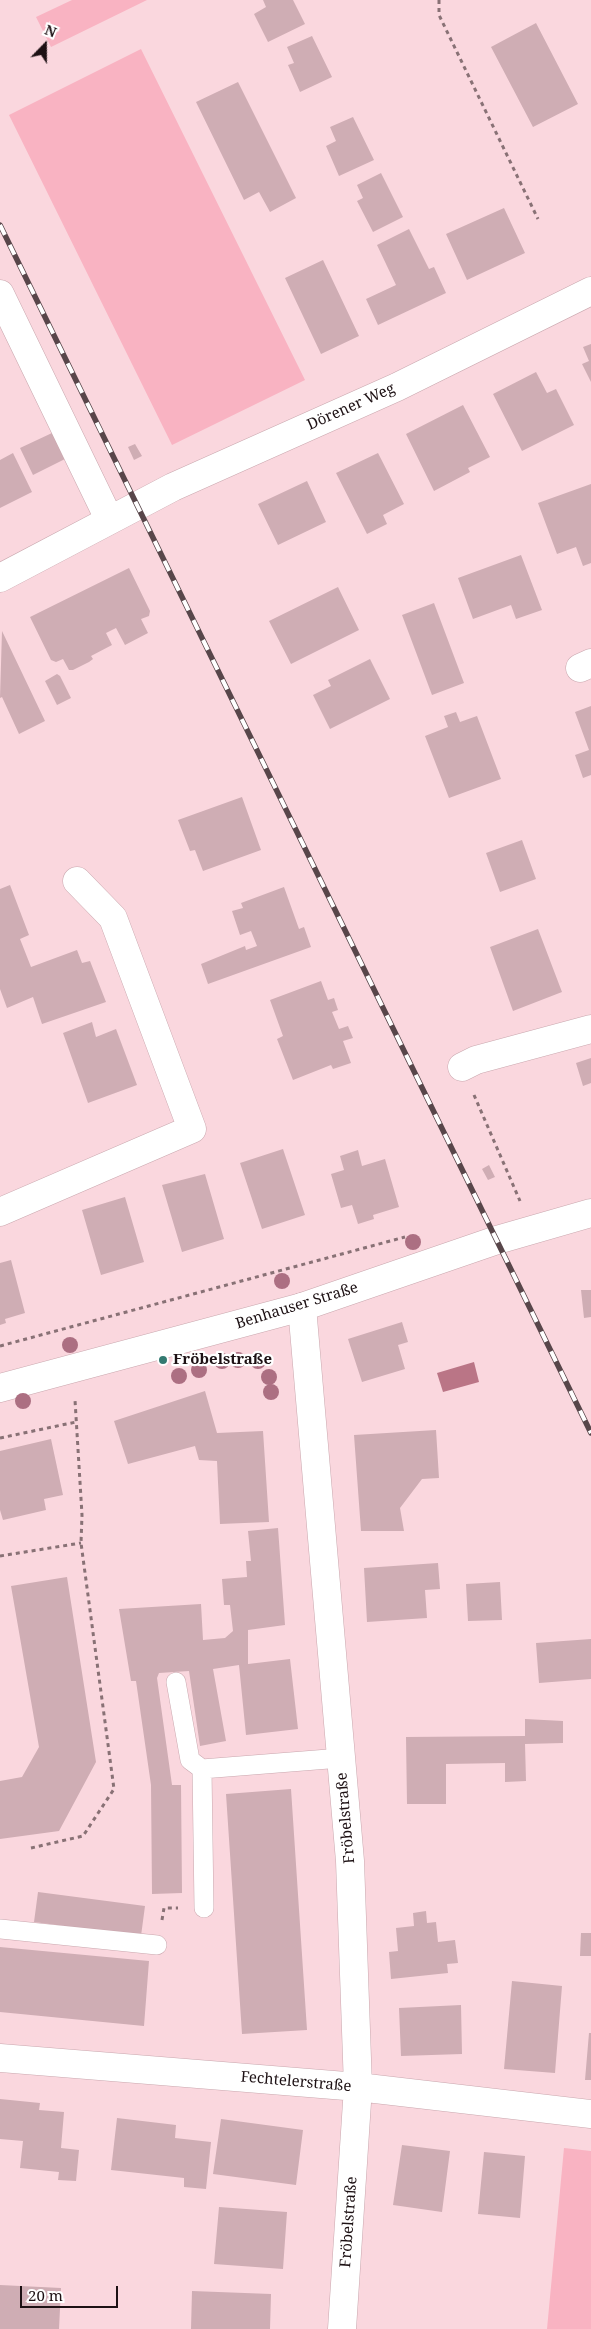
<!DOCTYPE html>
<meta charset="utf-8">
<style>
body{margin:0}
#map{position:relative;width:591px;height:2329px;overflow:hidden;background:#fad7de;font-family:"Noto Serif",serif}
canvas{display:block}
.north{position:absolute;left:20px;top:20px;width:50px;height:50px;-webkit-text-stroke:4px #fff;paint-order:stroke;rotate:22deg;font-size:14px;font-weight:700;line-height:20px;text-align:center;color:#1d1114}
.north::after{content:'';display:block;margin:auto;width:18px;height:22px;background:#1d1114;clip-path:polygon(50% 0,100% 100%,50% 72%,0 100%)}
.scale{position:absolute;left:20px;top:2286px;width:98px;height:22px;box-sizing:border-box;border:2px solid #1d1114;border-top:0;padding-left:6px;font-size:15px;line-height:18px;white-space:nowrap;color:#1d1114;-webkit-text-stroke:4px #fff;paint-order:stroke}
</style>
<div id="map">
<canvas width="591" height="2329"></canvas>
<div class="north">N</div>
<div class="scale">20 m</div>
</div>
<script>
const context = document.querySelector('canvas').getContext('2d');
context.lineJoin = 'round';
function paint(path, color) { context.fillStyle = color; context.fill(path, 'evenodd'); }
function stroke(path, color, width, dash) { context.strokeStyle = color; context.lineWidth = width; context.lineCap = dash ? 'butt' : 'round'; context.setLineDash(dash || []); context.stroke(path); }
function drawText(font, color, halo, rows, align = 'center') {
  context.font = font + ' "Noto Serif",serif'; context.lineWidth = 4.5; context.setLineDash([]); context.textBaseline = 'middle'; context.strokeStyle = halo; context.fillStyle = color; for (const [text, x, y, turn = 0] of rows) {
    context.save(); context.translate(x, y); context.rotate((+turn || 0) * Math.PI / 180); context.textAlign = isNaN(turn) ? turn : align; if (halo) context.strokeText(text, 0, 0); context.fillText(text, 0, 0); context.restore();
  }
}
paint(new Path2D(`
 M72,0H147L51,47L36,17Z
 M141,49L305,380L172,445L9,115Z
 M564,2148L591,2151V2329H547Z`), '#f9b3c2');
paint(new Path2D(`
 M474,1362L479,1382L443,1392L437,1373Z`), '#ba7586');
paint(new Path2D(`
 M263,0H293L305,24L268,42L254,14L266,7Z
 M536,23L578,104L533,127L491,47Z
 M312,36L332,77L300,92L288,65L294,63L287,47Z
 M238,82L296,198L270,212L259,192L244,200L196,102Z
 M353,117L374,160L339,176L326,146L336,141L330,127Z
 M381,173L403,217L373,232L357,201L363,198L357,185Z
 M504,208L525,253L467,280L446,234Z
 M409,229L429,269L434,267L446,293L378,325L366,299L396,285L377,245Z
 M323,260L359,336L321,354L285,278Z
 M591,344V382L582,364L589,361L583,347Z
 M536,372L547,393L556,389L574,425L522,451L493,394Z
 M463,405L490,457L468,468L470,472L434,491L406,434Z
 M52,433L65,459L33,475L20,448Z
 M135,444L142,456L134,460L128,447Z
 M13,453L32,492L0,508V460Z
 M378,453L404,504L383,515L387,524L367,534L336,473Z
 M307,481L326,522L278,545L258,504Z
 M591,484V563L583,566L576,547L557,554L538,503Z
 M521,555L542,610L516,619L511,605L473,619L458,578Z
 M129,568L150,611L149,616L141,619L148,633L125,645L116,628L106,633L112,645L91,656L93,659L89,662L73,670H69L63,659L56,662L51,660L30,617Z
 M338,587L359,630L291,664L269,621Z
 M434,603L464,683L432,695L402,615Z
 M2,631L45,721L19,734L2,697L0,698Z
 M370,659L390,699L330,729L313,695L331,686L328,680Z
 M57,674L60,676L71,698L57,705L45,681Z
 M591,706V775L583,778L575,755L589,750L575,712Z
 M456,712L460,722L477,716L501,779L449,798L425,736L448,727L444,716Z
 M242,797L261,850L203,871L195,850L190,851L178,820Z
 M522,840L536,879L500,892L486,853Z
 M10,885L29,935L20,939L31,967L77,950L82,963L90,961L106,1002L42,1024L33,997L7,1008L0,989V889Z
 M284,887L299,929L304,927L311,947L208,984L201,964L245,946L246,950L257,946L251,931L240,935L232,911L243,908L241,903Z
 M538,929L562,992L513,1011L490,947Z
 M321,981L328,1000L334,998L338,1010L332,1012L339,1029L348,1026L353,1038L343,1041L351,1063L333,1069L331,1065L293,1080L277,1039L283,1036L270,1000Z
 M92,1022L96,1037L116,1029L137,1085L88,1103L63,1033Z
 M591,1058V1083L583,1086L576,1063Z
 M283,1149L305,1215L262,1229L240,1163Z
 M358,1150L362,1166L385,1159L399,1207L373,1215L374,1219L358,1224L352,1205L341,1208L331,1174L344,1170L340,1156Z
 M489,1165L495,1177L488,1180L482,1169Z
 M205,1174L224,1239L182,1252L162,1185Z
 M125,1197L144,1262L101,1275L82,1210Z
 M11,1260L25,1313L5,1319L6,1323L0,1325V1263Z
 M581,1290H591V1317L584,1318Z
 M402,1322L408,1342L398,1345L405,1369L362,1382L348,1339Z
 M205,1391L217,1433L263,1431L269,1522L220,1524L217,1461L199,1460L195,1446L128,1464L114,1421Z
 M436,1430L439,1478L422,1479L400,1508L404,1531H361L354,1435Z
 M51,1439L63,1495L44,1499L46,1510L3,1520L0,1510V1451Z
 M278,1528L285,1625L248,1630V1664L290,1659L298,1729L246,1735L239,1665L213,1669L226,1741L200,1746L189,1671L159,1673L157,1678L172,1785H181L182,1893L152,1894L151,1785L136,1681H131L119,1609L201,1604L203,1640L225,1638L233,1631L230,1605H224L222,1579L247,1577L246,1561H251L248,1531Z
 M438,1563L440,1589L425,1590L427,1618L367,1622L364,1568Z
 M67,1577L96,1762L59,1831L0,1839V1781L22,1777L39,1747L11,1586Z
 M500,1582L502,1620L468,1621L466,1584Z
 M591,1639V1679L539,1683L536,1643Z
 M525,1719L563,1721V1743L525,1744L526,1781L505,1782V1763L446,1764V1804H407L406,1737L525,1736Z
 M291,1789L307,2030L242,2034L226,1794Z
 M38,1892L145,1906L141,1936L34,1922Z
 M426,1911L427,1923L436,1922L438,1942L455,1940L458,1963L447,1964L448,1973L391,1979L389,1952L398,1951L396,1928L414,1926L413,1913Z
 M581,1933H591V1956H580Z
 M0,1947L149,1961L144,2026L0,2012Z
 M512,1981L562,1986L555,2073L504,2069Z
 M461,2005L462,2054L401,2056L399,2008Z
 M589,2033H591V2080H585Z
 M0,2099L40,2103L39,2110L64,2112L61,2148L79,2150L76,2181L58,2180L59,2172L20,2168L23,2141L0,2139Z
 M117,2118L176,2125L175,2138L211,2142L206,2189L184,2187V2178L111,2170Z
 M221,2119L303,2130L296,2185L213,2174Z
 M402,2145L450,2151L442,2212L393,2205Z
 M484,2152L525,2156L520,2218L478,2214Z
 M219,2207L287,2212L283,2269L214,2264Z
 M0,2285L61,2288L59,2329H0Z
 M192,2291L271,2294L270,2329H191Z`), '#cfadb4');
const lane = new Path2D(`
 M176,1682L190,1760L202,1769
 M204,1908L202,1769L341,1758
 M0,1929L157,1945`);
const street = new Path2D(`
 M0,294L109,519
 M0,578L173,487L397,387L591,291
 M580,668L591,663
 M462,1067L476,1060L591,1029
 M0,1212L192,1129L113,918L77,881
 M302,1307L350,1861L358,2087L342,2329
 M0,2058L358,2087L591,2114`);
const secondary = new Path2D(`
 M0,1388L302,1307L497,1240L591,1213`);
stroke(lane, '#c9a7ae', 20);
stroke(street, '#c9a7ae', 29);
stroke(secondary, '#c9a7ae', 29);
stroke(new Path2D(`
 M439,0V15L538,219
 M474,1095L520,1201
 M0,1346L405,1237
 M0,1438L76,1422
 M0,1556L81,1543
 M31,1848L83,1836L114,1789L81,1543L82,1515L75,1400
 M162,1920L164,1908H178`), '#887175', 3, [4, 4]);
stroke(lane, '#fff', 19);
stroke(street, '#fff', 28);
stroke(secondary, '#fff', 28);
const rail = new Path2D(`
 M0,225L591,1433`);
stroke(rail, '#58464a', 5.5);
stroke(rail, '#fff', 4, [11]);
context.fillStyle = '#ac6f82';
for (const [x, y] of [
 [413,1242],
 [282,1281],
 [70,1345],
 [238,1360],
 [222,1361],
 [258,1361],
 [199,1370],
 [179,1376],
 [269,1377],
 [271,1392],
 [23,1401]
]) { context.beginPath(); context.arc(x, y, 8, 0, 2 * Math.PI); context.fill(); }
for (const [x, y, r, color] of [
 [163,1360,5,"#337a71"]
]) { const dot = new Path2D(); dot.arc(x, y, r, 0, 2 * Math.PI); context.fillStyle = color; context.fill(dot); stroke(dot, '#fff', 2); }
drawText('15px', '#1d1114', '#fff', [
 ["Dörener Weg",351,407,-24],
 ["Benhauser Straße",297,1306,-17],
 ["Fröbelstraße",346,1818,-95],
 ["Fechtelerstraße",296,2082,5],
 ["Fröbelstraße",349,2222,-86]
]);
drawText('bold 15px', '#1d1114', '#fff', [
 ["Fröbelstraße",173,1360]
], 'left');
</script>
